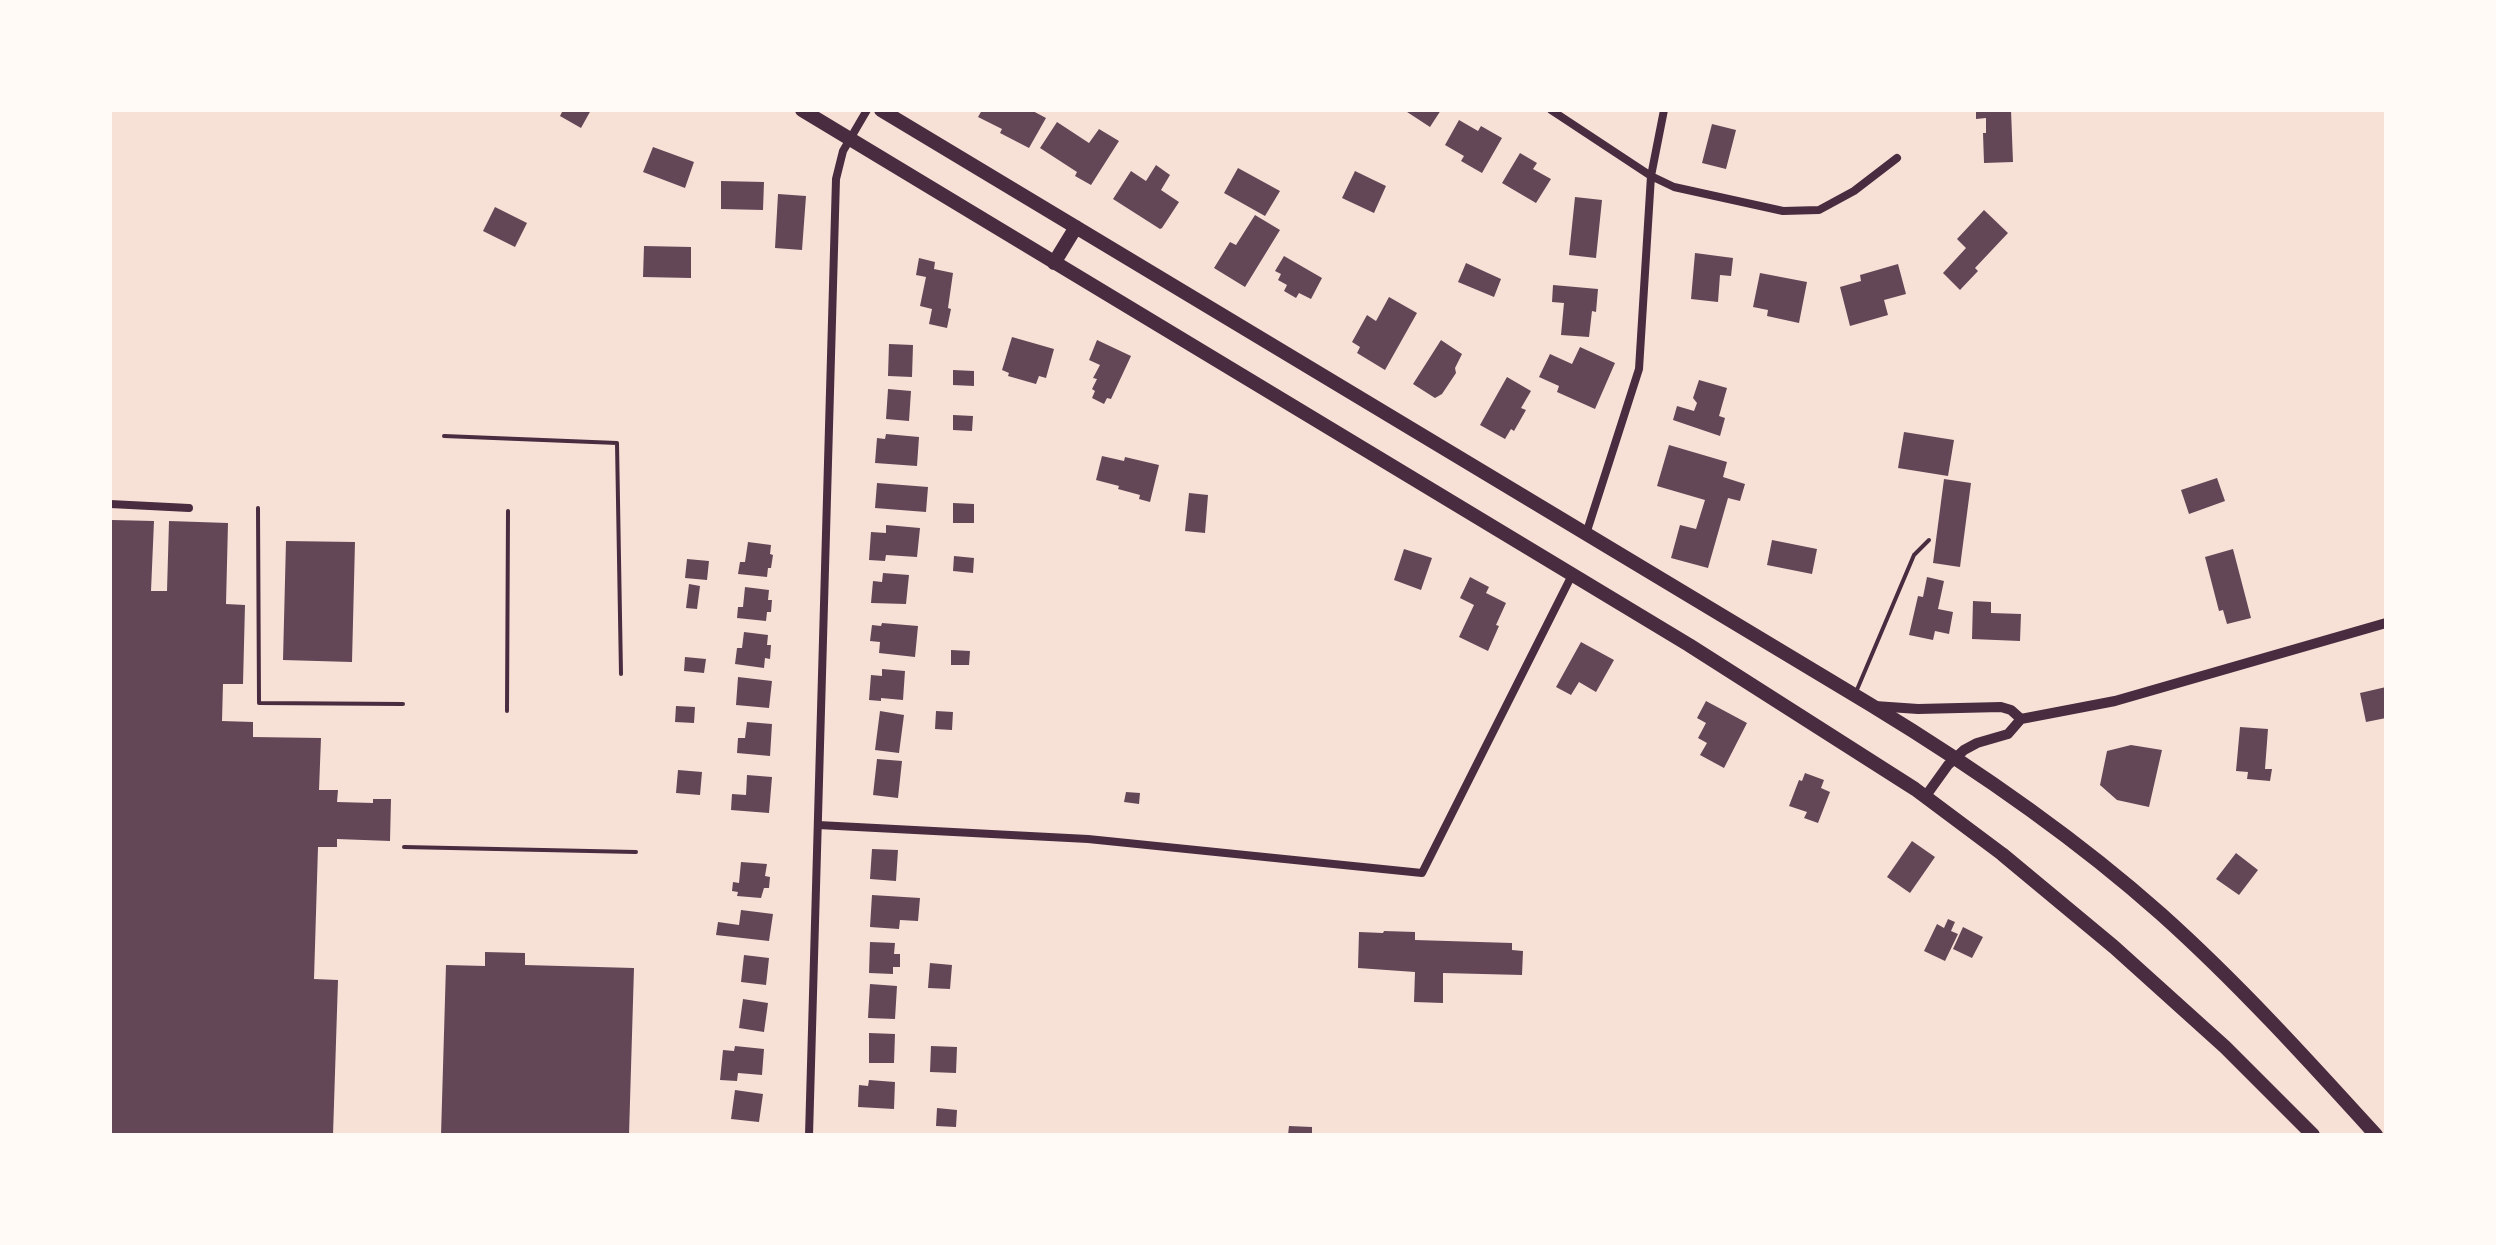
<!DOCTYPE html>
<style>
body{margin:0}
#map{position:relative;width:2496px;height:1245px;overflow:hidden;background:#f7e1d7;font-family:"IBM Plex Sans",sans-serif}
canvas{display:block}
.frame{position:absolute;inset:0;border:112px solid #fffaf5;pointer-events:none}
</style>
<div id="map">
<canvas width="2496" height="1245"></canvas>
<div class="frame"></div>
</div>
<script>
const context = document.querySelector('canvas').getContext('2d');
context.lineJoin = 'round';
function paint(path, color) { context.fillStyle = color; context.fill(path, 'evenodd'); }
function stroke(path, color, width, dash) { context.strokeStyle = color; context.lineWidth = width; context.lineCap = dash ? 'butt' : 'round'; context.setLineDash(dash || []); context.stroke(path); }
paint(new Path2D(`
 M563,110H591L581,128L560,116Z
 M982,110H1031L1046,118L1029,148L1000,133L1002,129L978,117Z
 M1404,110H1441L1430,127Z
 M1976,110H2011L2013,162L1984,163L1983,133H1986V118L1976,119Z
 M1459,120L1478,131L1481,126L1502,138L1482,173L1461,161L1464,156L1445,145Z
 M1057,122L1089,143L1099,129L1119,141L1091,185L1075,176L1077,172L1040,148Z
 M1712,124L1736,130L1726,169L1702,163Z
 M653,147L694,162L685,188L643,172Z
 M1520,153L1537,163L1533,169L1551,179L1536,203L1502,183Z
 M1156,165L1170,175L1161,190L1179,202L1162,228L1160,229L1113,199L1131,171L1146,181Z
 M1238,168L1280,191L1265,216L1224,193Z
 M1355,171L1386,186L1374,213L1342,198Z
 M721,181L764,182L763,210L721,209Z
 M778,194L806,196L802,250L775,248Z
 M1575,197L1602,200L1596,258L1569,255Z
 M495,207L527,223L515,247L483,231Z
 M1984,210L2008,233L1975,268L1978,271L1960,290L1943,273L1966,248L1957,239Z
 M1255,215L1280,230L1245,287L1214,268L1230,242L1236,245Z
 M644,246L691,247V278L643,277Z
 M1695,253L1733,258L1731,276L1720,275L1718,302L1691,299Z
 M1284,256L1322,278L1311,299L1299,293L1296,298L1284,291L1287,285L1278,280L1281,274L1275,271Z
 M919,258L935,262L934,269L953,273L948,308L951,309L947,328L929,324L932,309L920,306L926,277L916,275Z
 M1466,263L1501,279L1494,297L1458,282Z
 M1898,264L1906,294L1884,300L1888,315L1850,326L1840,287L1861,281L1860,275Z
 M1760,273L1807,282L1799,323L1767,316L1768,310L1753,307Z
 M1553,285L1598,289L1596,312L1592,311L1589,337L1561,335L1564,303L1552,302Z
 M1389,297L1417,313L1385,370L1357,353L1360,347L1352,342L1367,315L1376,321Z
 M1012,337L1054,349L1046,378L1039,376L1036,384L1008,376L1009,373L1002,370Z
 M1097,340L1131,356L1111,399L1107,398L1104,404L1092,398L1095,391L1092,389L1097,379L1093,378L1100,365L1089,360Z
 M1441,340L1462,354L1455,368L1456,373L1442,394L1435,398L1413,384Z
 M889,344L913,345L912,377L888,376Z
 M1580,347L1615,363L1595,409L1557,392L1559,386L1539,377L1550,354L1572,364Z
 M953,370L974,371V386L953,385Z
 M1507,377L1531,391L1521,408L1526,410L1514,431L1511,429L1505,439L1480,425Z
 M1699,380L1727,388L1719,416L1725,418L1720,436L1673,420L1677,406L1694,411L1697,403L1693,398Z
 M888,389L911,391L909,421L886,419Z
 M953,415L973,416L972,431L953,430Z
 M1904,432L1954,440L1948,476L1898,468Z
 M886,434L919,437L917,466L875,463L877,438L885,439Z
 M1669,445L1727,462L1723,477L1745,484L1740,501L1728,498L1708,568L1671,558L1680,525L1696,529L1705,500L1657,486Z
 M1102,456L1124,461L1125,457L1159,465L1150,502L1139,499L1140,495L1118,489L1119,486L1096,480Z
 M2217,478L2225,501L2189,514L2181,490Z
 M1944,479L1971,483L1960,567L1933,563Z
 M877,483L928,487L926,512L875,508Z
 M1189,493L1208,495L1205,533L1185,531Z
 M953,503L974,504V523H953Z
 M112,520L154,521L151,591H167L169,521L228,523L226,604L245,605L243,684H223L222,721L253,722V737L321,738L319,790H338L337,802L373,803V799H391L390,841L337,839V847H318L314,979L338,980L333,1135H110Z
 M886,525L920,528L917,557L886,555L885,561L869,560L871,532L886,533Z
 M1772,540L1817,549L1812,574L1767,565Z
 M286,541L355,542L352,662L283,660Z
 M748,542L771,545L770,554L773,555L771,568H768L767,577L738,574L740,562H745Z
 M1404,549L1432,558L1421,590L1394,580Z
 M2233,549L2251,618L2227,624L2223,610L2219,611L2205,557Z
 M954,556L974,558L973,573L953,571Z
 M687,559L709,561L707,580L685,578Z
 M883,573L909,575L906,604L871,603L873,581L882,582Z
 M1470,577L1489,587L1486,593L1506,603L1496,625L1499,626L1488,651L1459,637L1474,605L1460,598Z
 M1927,577L1944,581L1938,609L1953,612L1949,634L1935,631L1933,640L1909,635L1918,596L1923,597Z
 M689,584L700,586L697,609L686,608Z
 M745,587L769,590L768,600H772L771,612H767L766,621L737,618L738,607H743Z
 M1973,601L1991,602V613L2021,614L2020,641L1972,639Z
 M882,623L918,626L915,657L879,653L880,642L870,641L872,625L881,626Z
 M744,632L768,635L767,645H771L770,659L765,658L764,668L735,664L737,648H742Z
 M1581,642L1614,660L1596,692L1579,682L1571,695L1556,687Z
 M951,650L970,651L969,665H951Z
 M685,657L706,659L704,673L684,671Z
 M882,669L905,671L903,700L881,698V701L869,700L871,675L882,676Z
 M738,677L772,681L769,708L736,705Z
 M2386,687V718L2366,722L2360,693Z
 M1706,701L1747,723L1724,768L1700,755L1707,743L1698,738L1706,723L1697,718Z
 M676,706L695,707L694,723L675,722Z
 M880,711L904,715L899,753L875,750Z
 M936,711L953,712L952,730L935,729Z
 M747,722L772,724L770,756L737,753L738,738H745Z
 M2240,727L2268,729L2265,769H2272L2270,781L2247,779L2248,772L2236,771Z
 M2131,745L2162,750L2149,807L2117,800L2100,785L2107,751Z
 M877,759L902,761L898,798L873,795Z
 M678,770L702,772L700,795L676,793Z
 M1805,773L1824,780L1821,788L1830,792L1818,823L1804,818L1807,812L1789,806L1799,780L1802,781Z
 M747,775L772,777L769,813L731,810L732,794L746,795Z
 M1126,792L1140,793L1139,804L1124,802Z
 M1912,841L1935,857L1910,893L1887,877Z
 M872,849L898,850L896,881L870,879Z
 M2236,853L2258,870L2239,895L2216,879Z
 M741,862L767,864L765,876L770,877L769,888H764L761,898L737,896L738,892L732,891L733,882L739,883Z
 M872,895L920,898L918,921L900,920L899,929L870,927Z
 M741,910L773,914L769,941L716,935L718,922L739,925Z
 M1948,919L1955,922L1951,931L1958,934L1945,961L1924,951L1937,924L1944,928Z
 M1963,927L1983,937L1972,958L1953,949Z
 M1384,931L1415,932V940L1512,943V950L1523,951L1522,975L1443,973V1003L1414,1002L1415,972L1358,968L1359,932L1383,933Z
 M870,942L895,943L894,954H900V967H893V974L869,973Z
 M485,952L525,953V965L634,968L629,1135H441L446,965L485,966Z
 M744,955L769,958L766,985L741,982Z
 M930,963L952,965L950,989L928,988Z
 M870,984L897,986L895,1019L868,1018Z
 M743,999L768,1003L764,1032L739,1028Z
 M869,1033L895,1034L894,1063H869Z
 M735,1046L764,1049L762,1075L738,1073L737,1081L720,1080L723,1050L734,1051Z
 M931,1046L957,1047L956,1073L930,1072Z
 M869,1080L895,1082L894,1109L858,1107L859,1085L868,1086Z
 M735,1090L763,1094L759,1122L731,1119Z
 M937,1108L957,1110L956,1127L936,1126Z
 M1289,1126L1312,1127V1135H1288Z`), '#644757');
stroke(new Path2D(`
 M444,436L617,443L621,674
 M258,508L259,703L403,704
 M1856,692L1914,555L1929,540
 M507,711L508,511
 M404,847L636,852`), '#4a2c40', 4);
stroke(new Path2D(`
 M1551,110L1651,176L1674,187L1783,211L1819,210L1854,191L1897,158
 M110,504L189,508
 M1586,534L1639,369L1651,176L1664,110
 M818,825L1088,839L1422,873L1572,575
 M809,1135L836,179L843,151L867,110`), '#4a2c40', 8);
stroke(new Path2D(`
 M1875,706L1918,709L2001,707L2011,710L2021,719
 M1925,797L1948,765L1964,750L1977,743L2008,734L2021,719L2115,701L2386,623`), '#4a2c40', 10);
stroke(new Path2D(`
 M802,110L1689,645L1915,789L2002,854L2114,947L2225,1047L2313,1135
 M881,110L1871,705C1973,767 2071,834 2161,914C2237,982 2307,1059 2376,1135
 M1054,263L1076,227`), '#4a2c40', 14);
</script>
